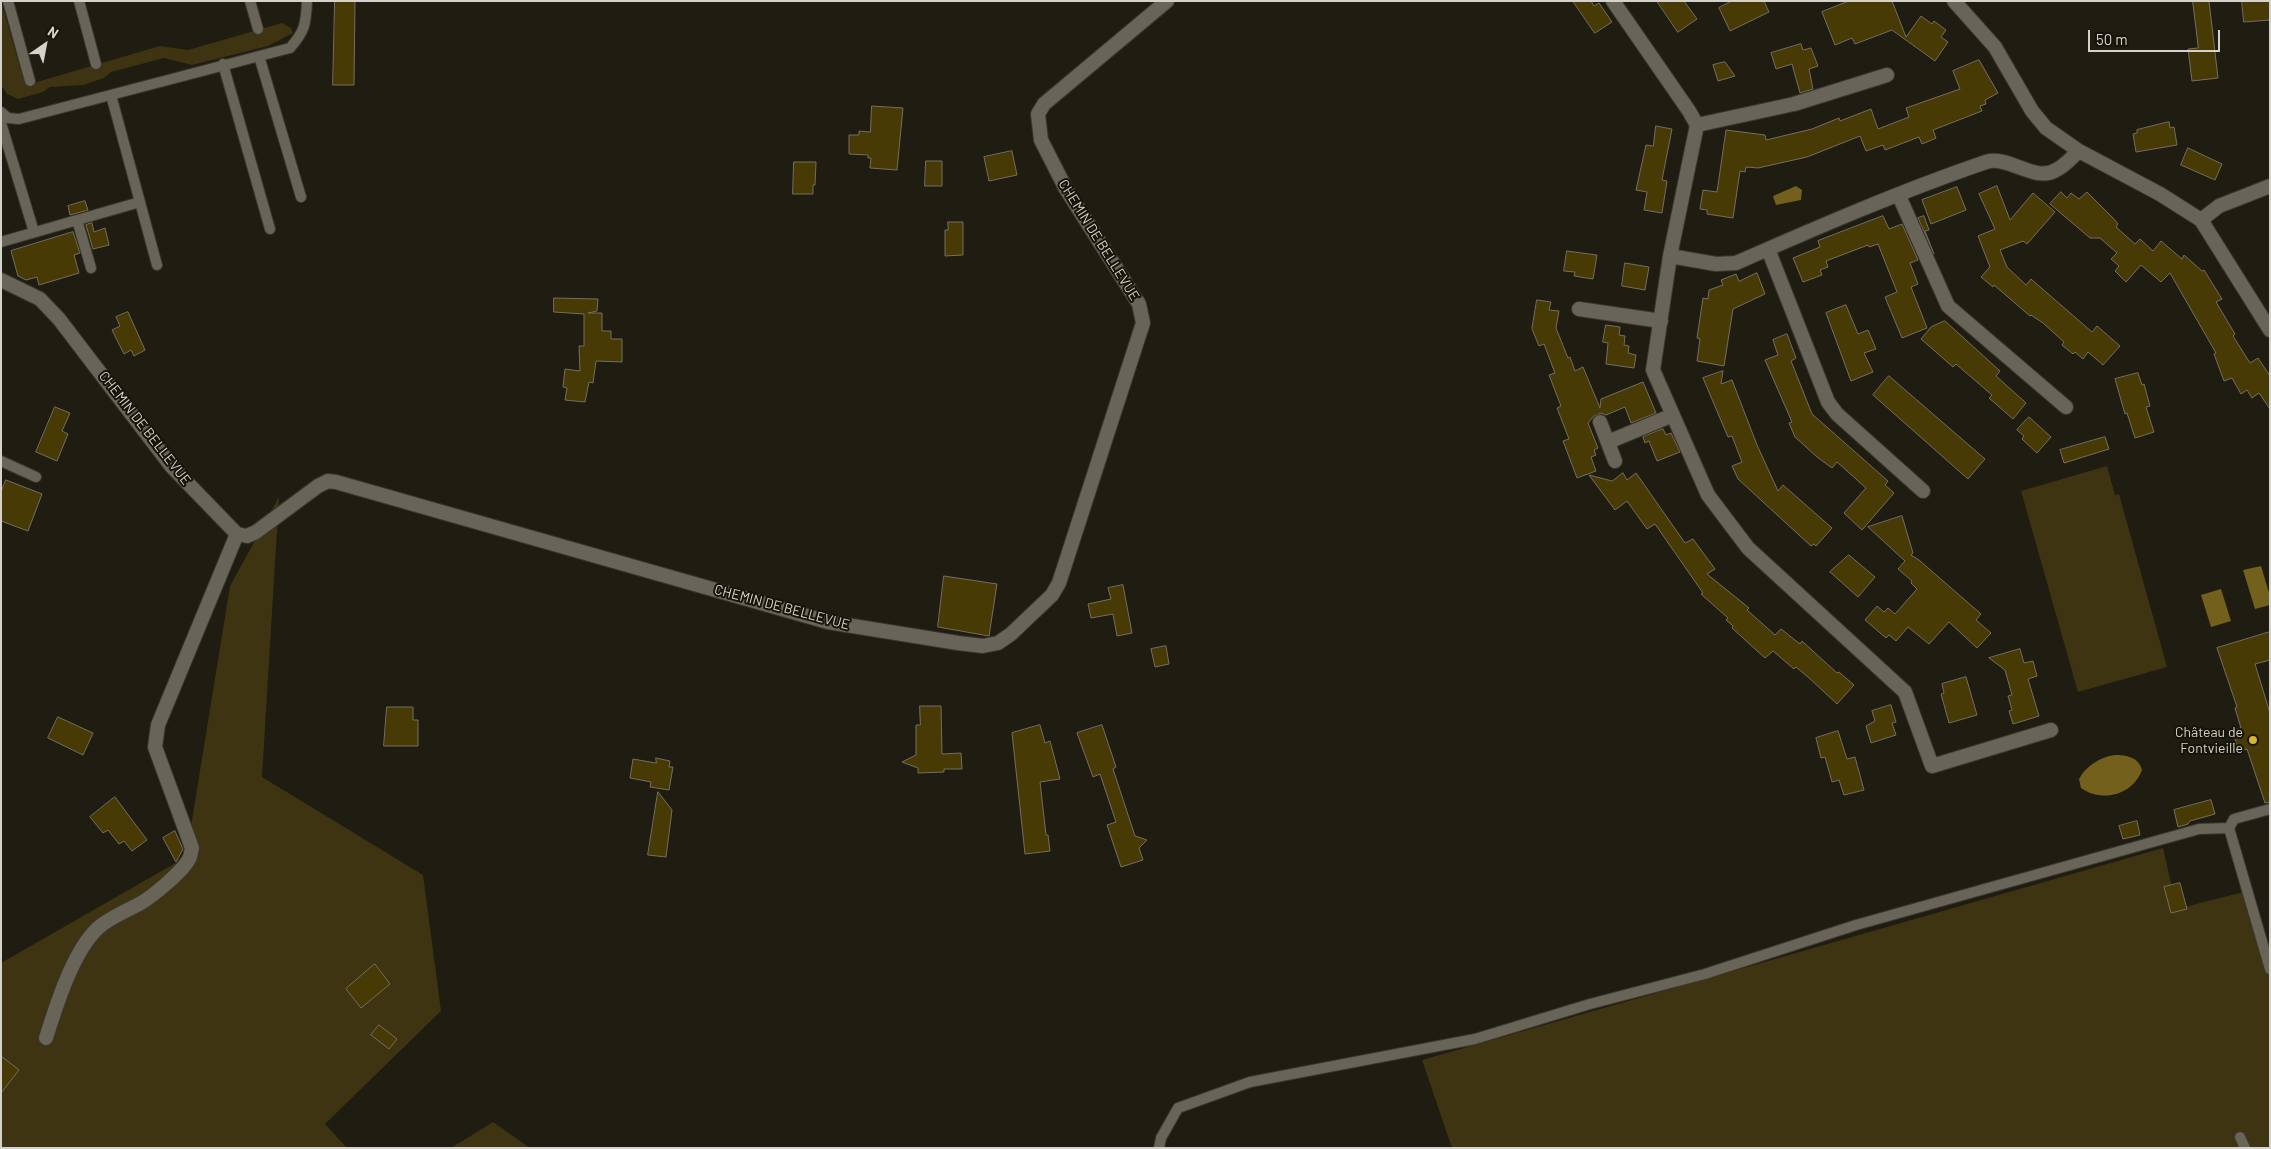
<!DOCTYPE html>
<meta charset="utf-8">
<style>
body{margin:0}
#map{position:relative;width:2271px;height:1149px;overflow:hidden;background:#1f1c11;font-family:Barlow,sans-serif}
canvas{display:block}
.frame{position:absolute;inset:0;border:2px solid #d5d2cb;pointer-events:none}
.north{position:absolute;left:20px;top:20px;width:50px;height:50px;-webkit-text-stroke:4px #161308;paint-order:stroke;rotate:33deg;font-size:14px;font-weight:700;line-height:20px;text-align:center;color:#d5d2cb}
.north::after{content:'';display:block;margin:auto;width:18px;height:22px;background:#d5d2cb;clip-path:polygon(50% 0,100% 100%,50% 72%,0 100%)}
.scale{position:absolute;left:2088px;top:30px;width:132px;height:22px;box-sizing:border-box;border:2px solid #d5d2cb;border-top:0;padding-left:6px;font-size:15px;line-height:18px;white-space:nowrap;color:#d5d2cb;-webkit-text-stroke:4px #161308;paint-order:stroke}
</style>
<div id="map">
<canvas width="2271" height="1149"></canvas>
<div class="frame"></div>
<div class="north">N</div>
<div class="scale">50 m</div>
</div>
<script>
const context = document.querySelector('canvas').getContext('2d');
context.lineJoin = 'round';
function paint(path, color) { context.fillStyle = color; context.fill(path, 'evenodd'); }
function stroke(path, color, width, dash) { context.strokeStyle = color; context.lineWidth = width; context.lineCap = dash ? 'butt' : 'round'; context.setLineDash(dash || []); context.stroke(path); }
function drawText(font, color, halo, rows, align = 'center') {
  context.font = font + ' Barlow,sans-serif'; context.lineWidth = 4; context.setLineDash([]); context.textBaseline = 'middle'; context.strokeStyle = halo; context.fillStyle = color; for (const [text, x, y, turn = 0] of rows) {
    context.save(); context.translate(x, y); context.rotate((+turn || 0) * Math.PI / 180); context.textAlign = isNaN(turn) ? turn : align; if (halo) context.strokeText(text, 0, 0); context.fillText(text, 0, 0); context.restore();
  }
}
paint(new Path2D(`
 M1,1L23,78L27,83L37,82L160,46L188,50L282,23L291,28L293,33L268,46L192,65L164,58L111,72L104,78L83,85L50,87L43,92L18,99L7,94L1,85Z
 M2107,466L2115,495L2119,494L2167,667L2078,692L2021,491Z
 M279,497L262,777L423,875L441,1011L325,1124L347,1148H1V963L186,857L230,586Z
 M2163,848L2177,909L2251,890L2270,962V1148H1452L1422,1060Z
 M493,1122L530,1148H451Z`), '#3e3411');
paint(new Path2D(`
 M1796,186L1802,190L1801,200L1776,205L1773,196Z
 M2261,566L2270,596V605L2255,609L2243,570Z
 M2221,589L2231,621L2211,627L2201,595Z
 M2115,755C2126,755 2139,757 2142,770C2133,795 2102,803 2081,788L2079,779C2086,766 2100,757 2115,755Z`), '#73601d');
const building = new Path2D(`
 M335,1H355L354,85H333Z
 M1573,1H1591L1594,6L1599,3L1612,22L1595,33Z
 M1657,1H1684L1697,19L1678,32Z
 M1732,1H1764L1769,12L1730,31L1719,8Z
 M1849,1H1892L1906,37L1921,16L1932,24L1934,21L1946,30L1941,37L1948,42L1935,61L1892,30L1855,44L1852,38L1835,45L1822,12Z
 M2193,1H2209L2218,78L2192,81L2188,49L2198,48Z
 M2242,1H2270V20L2244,22Z
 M1801,44L1803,50L1811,48L1818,66L1809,69L1813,89L1800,93L1792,64L1776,69L1771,53Z
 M1979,60L1998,93L1985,100L1986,104L1980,106L1982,111L1933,130L1936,138L1922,144L1919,137L1885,150L1883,145L1866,151L1860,136L1807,157L1758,168L1746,167L1745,172L1740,171L1733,218L1707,214V210L1700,209L1703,190L1717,192L1726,130L1765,135L1766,140L1812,129L1839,118L1840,121L1871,109L1878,129L1909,117L1906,108L1960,89L1953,71Z
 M1725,62L1735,76L1718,81L1713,65Z
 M872,106L903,108L897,170L870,168L871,158H868V155L849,154V135H859V131L870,132Z
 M2169,122L2170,128L2174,127L2177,145L2136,152L2133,134L2137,133V130Z
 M1656,126L1672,129L1662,180L1667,181L1662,213L1644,210L1647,192L1636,190L1646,145L1653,146Z
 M2188,148L2222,164L2215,180L2181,165Z
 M1012,151L1017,175L989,181L984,157Z
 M926,161H942V186H925Z
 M794,162H816L815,185H813V194H793Z
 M1997,186L2010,220L2033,193L2055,212L2027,244L2023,241L2000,250L2007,267L2026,285L2031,279L2092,332L2097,326L2120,346L2103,365L2088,352L2083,359L2075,352L2073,354L2062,345L2064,342L2043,323L2031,315L2030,316L1994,285L1993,287L1981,277L1990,267L1978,236L1995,229L1979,194Z
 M1957,187L1966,210L1931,224L1922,200Z
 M2061,192L2067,198L2071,193L2079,199L2087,192L2114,219L2118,224L2116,227L2135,244L2140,239L2153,251L2161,241L2182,259L2184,255L2202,271L2204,270L2222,299L2216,302L2235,334L2233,336L2250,363L2258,358L2270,376V409L2259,393L2252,398L2247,390L2241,394L2232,378L2224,381L2214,354L2216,353L2170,273L2161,282L2141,265L2126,282L2115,271L2119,266L2111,259L2117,253L2100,238H2090L2050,204Z
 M85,201L88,210L70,215L68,206Z
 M1883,216L1889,229L1902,224L1918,260L1910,263L1918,284L1911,287L1927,328L1902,338L1885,297L1897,292L1878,244L1869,247L1868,245L1826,261L1828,267L1820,270L1822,275L1803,282L1793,258L1820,247L1818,241Z
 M1924,216L1929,230L1925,231L1934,254L1918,218Z
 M948,222H963V255L945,256V230H948Z
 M92,223L94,232L105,228L109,245L93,249L86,225Z
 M73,232L80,253L74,255L79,273L39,285L37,277L26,280L18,276L11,251Z
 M1567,251L1597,255L1593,279L1574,276L1575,272L1564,271Z
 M1625,263L1649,267L1645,290L1622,286Z
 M1757,273L1765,294L1733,309L1724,366L1697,361L1700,339L1697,338L1703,298L1708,299L1709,290L1723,285L1721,280L1736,274L1739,281Z
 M554,298L598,299L597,311L588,313H602V331H611V339H622V362L596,361L593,383L589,382L585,402L565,400L567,388L563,387L565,369L580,371L579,346H584V314L554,312Z
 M1537,300L1551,302L1549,310L1559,311L1556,328L1568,358L1570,357L1575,371L1583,367L1600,408L1601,399L1643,382L1656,413L1631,423L1625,407L1606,415L1601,413L1594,416L1588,423L1598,448L1594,450L1596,455L1591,457L1596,471L1577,478L1563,441L1569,439L1557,408L1561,406L1549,375L1555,373L1544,344L1539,346L1532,329Z
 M1846,305L1858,334L1868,330L1876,349L1864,353L1873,372L1851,381L1826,313Z
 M128,312L145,350L134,356L131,350L124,354L112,330L120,326L116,317Z
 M1945,321L2000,371L1996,376L2026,403L2013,419L1989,398L1992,395L1956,364L1953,367L1921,339L1931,327Z
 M1606,325L1620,327L1619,335L1625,336L1624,345L1629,346L1628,353L1636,355L1634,368L1606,364L1608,343L1603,342Z
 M1787,334L1796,358L1791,361L1812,414L1888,481L1885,485L1894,493L1862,530L1844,513L1866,488L1837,462L1832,468L1817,457L1795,437L1789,423L1792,422L1765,360L1778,355L1773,340Z
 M1723,371L1721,384L1732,380L1757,445L1778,491L1783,485L1832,528L1816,546L1814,544L1811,546L1738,479L1732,466L1742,462L1732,436L1728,437L1703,378Z
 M2138,373L2142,385L2144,384L2150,406L2146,407L2154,432L2135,438L2127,413L2125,414L2115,379Z
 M1889,376L1985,459L1968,479L1873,395Z
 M55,407L70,413L62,431L68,434L57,461L36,452Z
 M2029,417L2051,437L2037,453L2022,439L2024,436L2017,430Z
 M1663,429L1666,435L1671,433L1680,452L1657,461L1649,441L1645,443L1643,437Z
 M2105,437L2109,449L2064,463L2060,450Z
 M1623,473L1627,480L1636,473L1685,543L1693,539L1715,569L1707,574L1749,608L1747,610L1775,635L1781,629L1800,644L1802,641L1837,673L1839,672L1854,685L1837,704L1808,677L1796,667L1794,669L1773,651L1765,658L1732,628L1733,626L1726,620L1728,618L1701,594L1703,593L1655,524L1647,529L1627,501L1615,510L1589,475L1612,481Z
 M6,480L42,494L28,531L1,521V492Z
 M1902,516L1913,553L1911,555L1919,560L1981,614L1976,620L1991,633L1977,648L1949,622L1929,644L1908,627L1896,641L1889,635L1886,638L1865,620L1877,606L1884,612L1888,608L1895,614L1917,589L1911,583L1912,581L1898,569L1905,561L1868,527Z
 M1849,555L1875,577L1858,597L1830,572Z
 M944,576L997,584L989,636L938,627Z
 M1123,585L1132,633L1117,636L1113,614L1091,618L1088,604L1111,599L1108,588Z
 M2270,632V660L2255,664L2270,713V802L2265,803L2247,749L2239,752L2232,730L2241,728L2235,708L2237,707L2217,648Z
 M1166,646L1169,664L1155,667L1151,649Z
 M2020,649L2024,663L2033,661L2037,676L2028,679L2039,716L2013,724L2009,711L2012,710L2008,696L2012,695L2005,670L1989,658Z
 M1966,677L1977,715L1949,723L1941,694L1944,693L1942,684Z
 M1891,705L1896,722L1892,723L1896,735L1871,743L1866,726L1875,721L1872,711Z
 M920,706H941L942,754L961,753L962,769H944V772L918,773V768L902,762L916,755V725H920Z
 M387,707H413V720H418V746H384Z
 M58,717L93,733L83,755L48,738Z
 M1040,725L1045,743L1050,741L1060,779L1040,782L1046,835H1048L1050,851L1025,854L1012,733Z
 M1102,725L1116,767L1113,769L1135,836L1147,840L1139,848L1143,860L1121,867L1107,825L1116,822L1100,774L1093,777L1077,733Z
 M1838,731L1847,759L1855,757L1864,790L1844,795L1839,780L1832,782L1825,757L1821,758L1816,738Z
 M656,758L670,761L669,767H673L669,790L650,787L651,782L630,778L633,759L656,763Z
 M658,792L672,810L666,857L648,855Z
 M115,797L147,840L132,851L124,841L119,844L108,830L103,833L90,817Z
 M2211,800L2215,814L2190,821L2188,824L2178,827L2174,810Z
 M2137,821L2140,835L2123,839L2119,826Z
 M175,831L183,849L176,862L163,838Z
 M2180,883L2187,909L2171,913L2164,887Z
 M375,964L390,984L361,1008L346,989Z
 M379,1025L397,1039L389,1049L371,1035Z
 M1,1056L19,1070L1,1093Z`);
paint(building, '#483a04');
stroke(building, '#736f62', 1);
const service = new Path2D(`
 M8,1L30,81
 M79,1L96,64
 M250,1L258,29
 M259,56L301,197
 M223,64L270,229
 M111,95L157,265
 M1,112L8,118L19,119L290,48C305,31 306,24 307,1
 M1,123L34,232
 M77,220L91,268
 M1,242L140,202
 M1,461L36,477
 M2270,809L2234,819L2229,828L2270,969
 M2240,1137L2245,1148
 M1159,1148L1161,1138L1178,1108L1250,1082L1475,1039L1590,1004L1705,974L1856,925L2199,829L2229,828`);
const minor = new Path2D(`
 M1613,1L1689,111L1697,125
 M1954,1L1995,47L2032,111L2046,128L2079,151L2160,194L2201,220L2270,330
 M1887,75L1794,104L1697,125L1670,256L1653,370L1708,495L1748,548L1905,692L1932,766L2051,730
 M1899,196L1948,306L2066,407
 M2201,220L2219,206L2270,186
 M1768,249L1828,402L1837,414L1923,491
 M1670,256L1716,264L1736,263C1818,227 1901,191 1986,162C2009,155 2035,183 2056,170C2065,166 2072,157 2079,151
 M1,280L40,299L59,319L172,467L237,534L247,536L256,532L318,486L328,481L336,482L828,622L958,643L983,646L998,643L1011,634L1052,595L1059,583L1143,323L1139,304L1066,189L1041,140L1038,114L1044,104L1167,1
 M1579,309L1661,321
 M1600,422L1615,461
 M1608,442L1673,415
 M46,1038C56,1006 73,951 98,928C110,917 127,911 141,903C153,896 183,871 189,859C191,856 191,851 192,848L155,747L158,725L237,534`);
stroke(service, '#3a3731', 12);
stroke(minor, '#3a3731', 16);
stroke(service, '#686457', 10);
stroke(minor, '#686457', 14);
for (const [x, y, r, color] of [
 [2253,740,5,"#d7b434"]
]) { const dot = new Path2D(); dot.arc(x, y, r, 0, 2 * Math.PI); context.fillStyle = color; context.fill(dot); stroke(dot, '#161308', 2); }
drawText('14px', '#d5d2cb', '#161308', [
 ["CHEMIN DE BELLEVUE",1099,240,58],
 ["CHEMIN DE BELLEVUE",145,428,52],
 ["CHEMIN DE BELLEVUE",782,607,15]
]);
drawText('14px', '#d5d2cb', '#161308', [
 ["Château de",2243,732],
 ["Fontvieille",2243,748]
], 'right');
</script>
